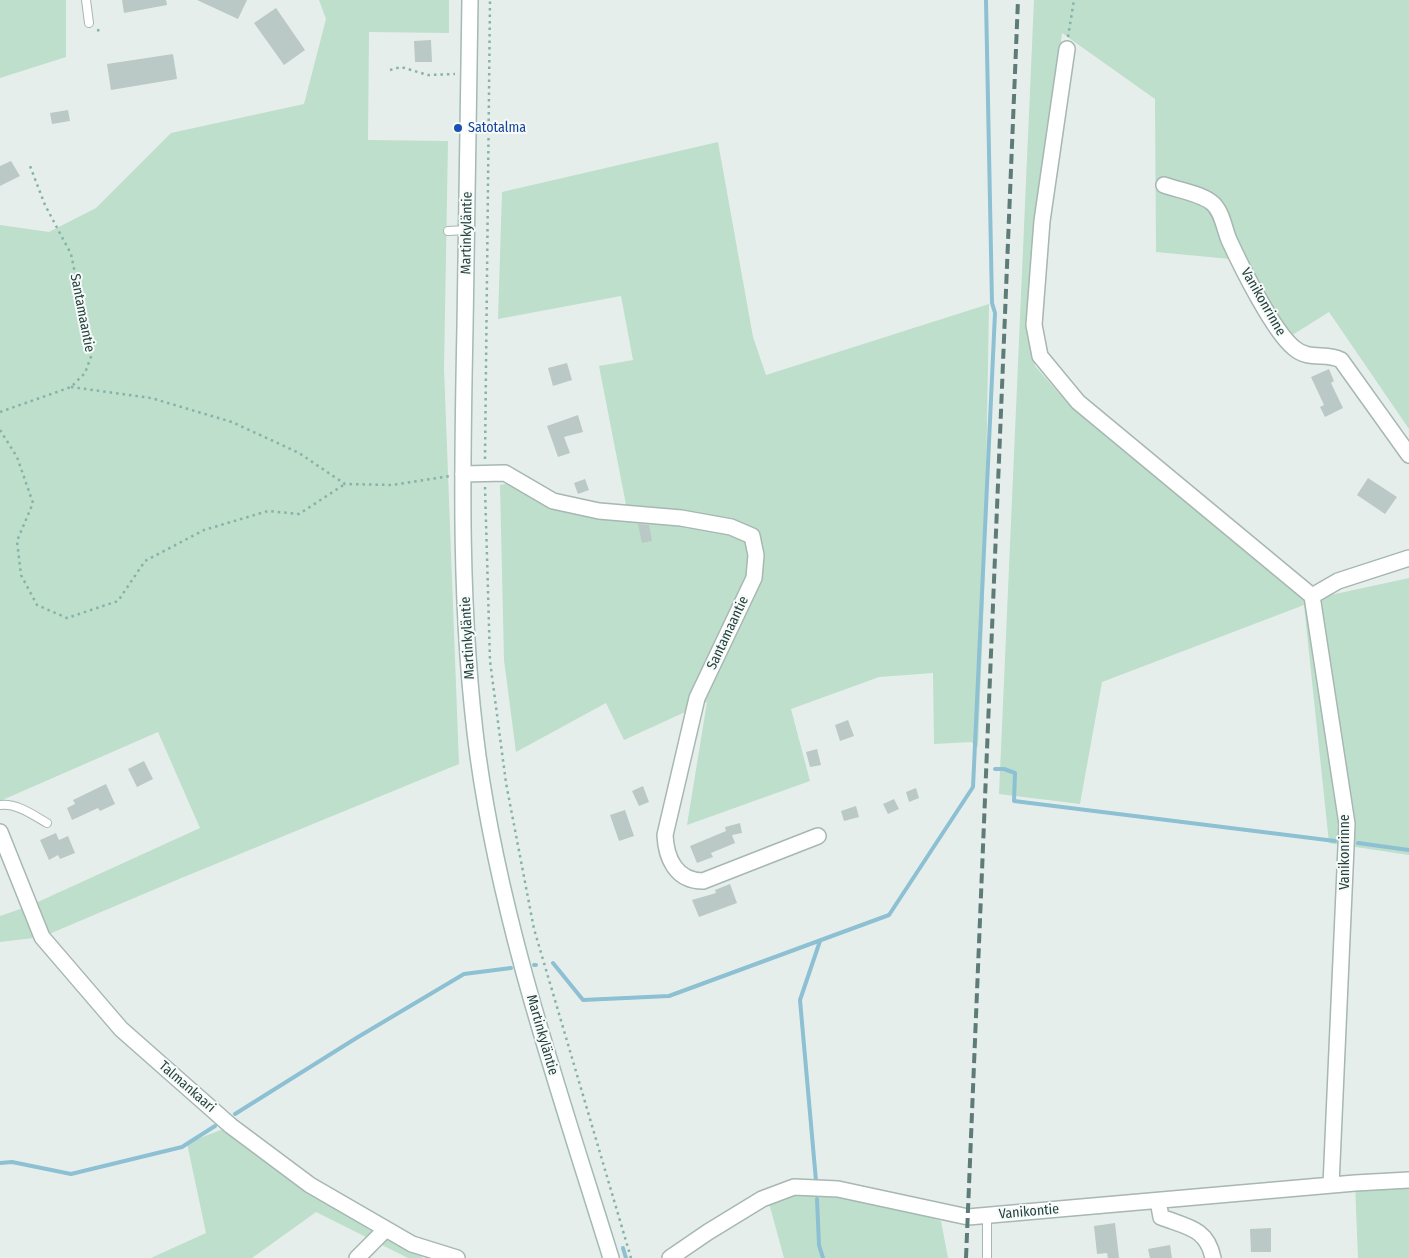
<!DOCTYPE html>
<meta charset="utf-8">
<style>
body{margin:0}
canvas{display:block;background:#e5eeeb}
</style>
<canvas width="1409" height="1258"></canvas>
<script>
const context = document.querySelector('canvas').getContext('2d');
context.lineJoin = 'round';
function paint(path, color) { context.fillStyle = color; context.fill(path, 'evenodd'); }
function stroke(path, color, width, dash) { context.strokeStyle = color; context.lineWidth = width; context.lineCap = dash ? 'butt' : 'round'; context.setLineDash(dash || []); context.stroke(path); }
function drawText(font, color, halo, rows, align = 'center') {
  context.font = font + ' "Fira Sans Condensed",sans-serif'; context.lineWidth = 4; context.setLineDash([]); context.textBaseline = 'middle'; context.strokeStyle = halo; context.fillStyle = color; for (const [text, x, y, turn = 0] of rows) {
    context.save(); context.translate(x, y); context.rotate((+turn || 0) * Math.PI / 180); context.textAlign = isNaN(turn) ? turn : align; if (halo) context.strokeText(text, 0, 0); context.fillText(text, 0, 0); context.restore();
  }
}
paint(new Path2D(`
 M0,0H66V57L0,78Z
 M319,0H449V33L369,32L368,140L448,141L444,368L459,764L179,879L42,937L0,942V916L29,906L200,828L158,732L0,801V225L49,232L96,208L171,133L304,104L326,19Z
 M1034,0H1409V429L1329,312L1278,344L1230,259L1156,252L1155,99L1062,33L1027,323L1035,366L1071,407L1291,590L1326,596L1409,578V855L1329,843L1304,605L1102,682L1080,804L999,794Z
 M718,142L753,337L766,375L989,304L984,598L978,747L971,742L934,744L933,673L879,677L791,709L810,781L687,825L707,702L624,740L606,703L516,752L504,660L500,485L511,483L629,520L599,366L633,360L621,296L498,319L502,192Z
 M231,1126L303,1189L381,1237L414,1251L423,1258H408L316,1212L252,1258H151L206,1233L187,1143Z
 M1409,1180V1258H1358L1355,1183Z
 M794,1187L838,1189L941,1221L948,1258H784L769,1203Z`), '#bedfcb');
stroke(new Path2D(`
 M995,769H1004L1015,773L1014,801L1335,841
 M1358,843L1409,850
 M553,963L583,1000L669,996L889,915L973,787L995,313L992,303L986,0
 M534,965H536
 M235,1114L358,1037L464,974L511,968
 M0,1163L12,1162L71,1174L182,1147L215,1126
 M816,1181L800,1000L820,941
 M817,1199L819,1245L823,1258
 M623,1248L626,1258`), '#8dc0d3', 4);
paint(new Path2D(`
 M122,0H166L167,5L124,13Z
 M197,0H247L238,19Z
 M276,8L305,50L284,65L254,23Z
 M431,40L432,62H415L414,41Z
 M173,54L177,79L111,90L107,64Z
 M68,110L70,121L52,124L50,113Z
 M11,161L20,176L0,186V166Z
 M567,363L572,380L553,386L548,368Z
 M1329,369L1334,381L1331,383L1343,408L1325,417L1320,407L1324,405L1311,377Z
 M578,415L583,432L564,437L570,453L558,457L547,426Z
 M1368,478L1397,497L1385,514L1357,495Z
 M585,479L589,490L578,494L574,483Z
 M638,524L649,525L652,541L642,543Z
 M848,720L854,736L840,741L835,725Z
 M817,749L821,765L810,767L806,752Z
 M144,761L153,779L137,787L128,769Z
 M106,784L115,804L100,811L98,808L72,820L67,808L75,804L73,800Z
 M643,786L649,802L639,806L632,791Z
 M916,788L919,798L909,802L906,792Z
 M894,799L899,809L888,814L883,804Z
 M856,806L859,817L844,821L841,811Z
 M625,810L634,836L619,841L610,815Z
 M740,823L742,833L732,835L735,843L711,853L713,857L697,863L690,846L726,831L725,827Z
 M56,833L59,840L68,836L75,853L60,859L58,855L49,860L40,840Z
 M730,884L737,903L699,917L692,900L716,893L715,890Z
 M1115,1223L1119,1258H1108L1107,1253L1097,1254L1094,1226Z
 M1271,1228V1252H1251L1250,1229Z
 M1170,1245L1172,1258H1150L1148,1249Z`), '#bac9c5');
const lane = new Path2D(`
 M86,0L89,23
 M448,231L467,230
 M0,805C17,803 33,815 47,823
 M987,1258V1215`);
const street = new Path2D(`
 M1067,49L1042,221L1034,325L1040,356L1078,402L1312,596
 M1164,185C1178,190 1199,193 1211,202C1222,210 1224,228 1229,240C1241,266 1273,331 1294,348C1309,361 1326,352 1341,360L1409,455
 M463,474L505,473L553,501L599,511L681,518L731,527L752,536L756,555L754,578L697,698L665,835C666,858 676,881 703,881L818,836
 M1312,596L1347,824L1331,1185
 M1312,596L1338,581L1409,558
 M0,832L42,937L121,1029L231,1126L310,1185L412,1244L457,1258
 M1158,1201L1161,1217C1187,1227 1207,1228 1213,1258
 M357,1258L386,1229
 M670,1258L708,1232L762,1199L794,1187L838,1189L968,1217L1355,1183L1409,1180`);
const secondary = new Path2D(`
 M470,0C468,109 467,218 465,327C462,470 459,615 478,756C502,928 560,1093 611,1258`);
stroke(lane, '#a7b7b3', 10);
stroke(street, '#a7b7b3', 18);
stroke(secondary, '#a3bab5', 18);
stroke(new Path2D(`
 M97,30L103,31
 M1068,37L1074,0
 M390,70L401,67L428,75L455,74
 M71,387L151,398L232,422L299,453L345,484L392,485L450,476
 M0,412L71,387L85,373L92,354L71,254L45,205L30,166
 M0,430L17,457L33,503L17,541L21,575L37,605L67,618L118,601L145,561L204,530L268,511L299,514L345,484
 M485,459L490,0
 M485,487L490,661L506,783L534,929L631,1258`), '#85b2a9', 2.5, [2.5, 4]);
stroke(lane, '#fff', 8);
stroke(street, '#fff', 15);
stroke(secondary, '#fff', 15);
stroke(new Path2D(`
 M966,1258L1018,0`), '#5e7c77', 4, [10, 5]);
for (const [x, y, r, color] of [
 [458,128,5,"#1a4fb4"]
]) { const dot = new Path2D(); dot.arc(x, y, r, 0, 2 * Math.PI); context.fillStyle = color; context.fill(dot); stroke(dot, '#f6faf9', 2); }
drawText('14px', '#164399', '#f6faf9', [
 ["Satotalma",468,128]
], 'left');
drawText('14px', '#24413c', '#f6faf9', [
 ["Martinkyläntie",467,233,-89],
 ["Vanikonrinne",1263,302,60],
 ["Santamaantie",82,313,79],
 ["Santamaantie",728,633,-65],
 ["Martinkyläntie",468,638,-93],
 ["Vanikonrinne",1345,852,-90],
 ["Martinkyläntie",542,1035,74],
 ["Talmankaari",187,1087,41],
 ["Vanikontie",1029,1212,-5]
]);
</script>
